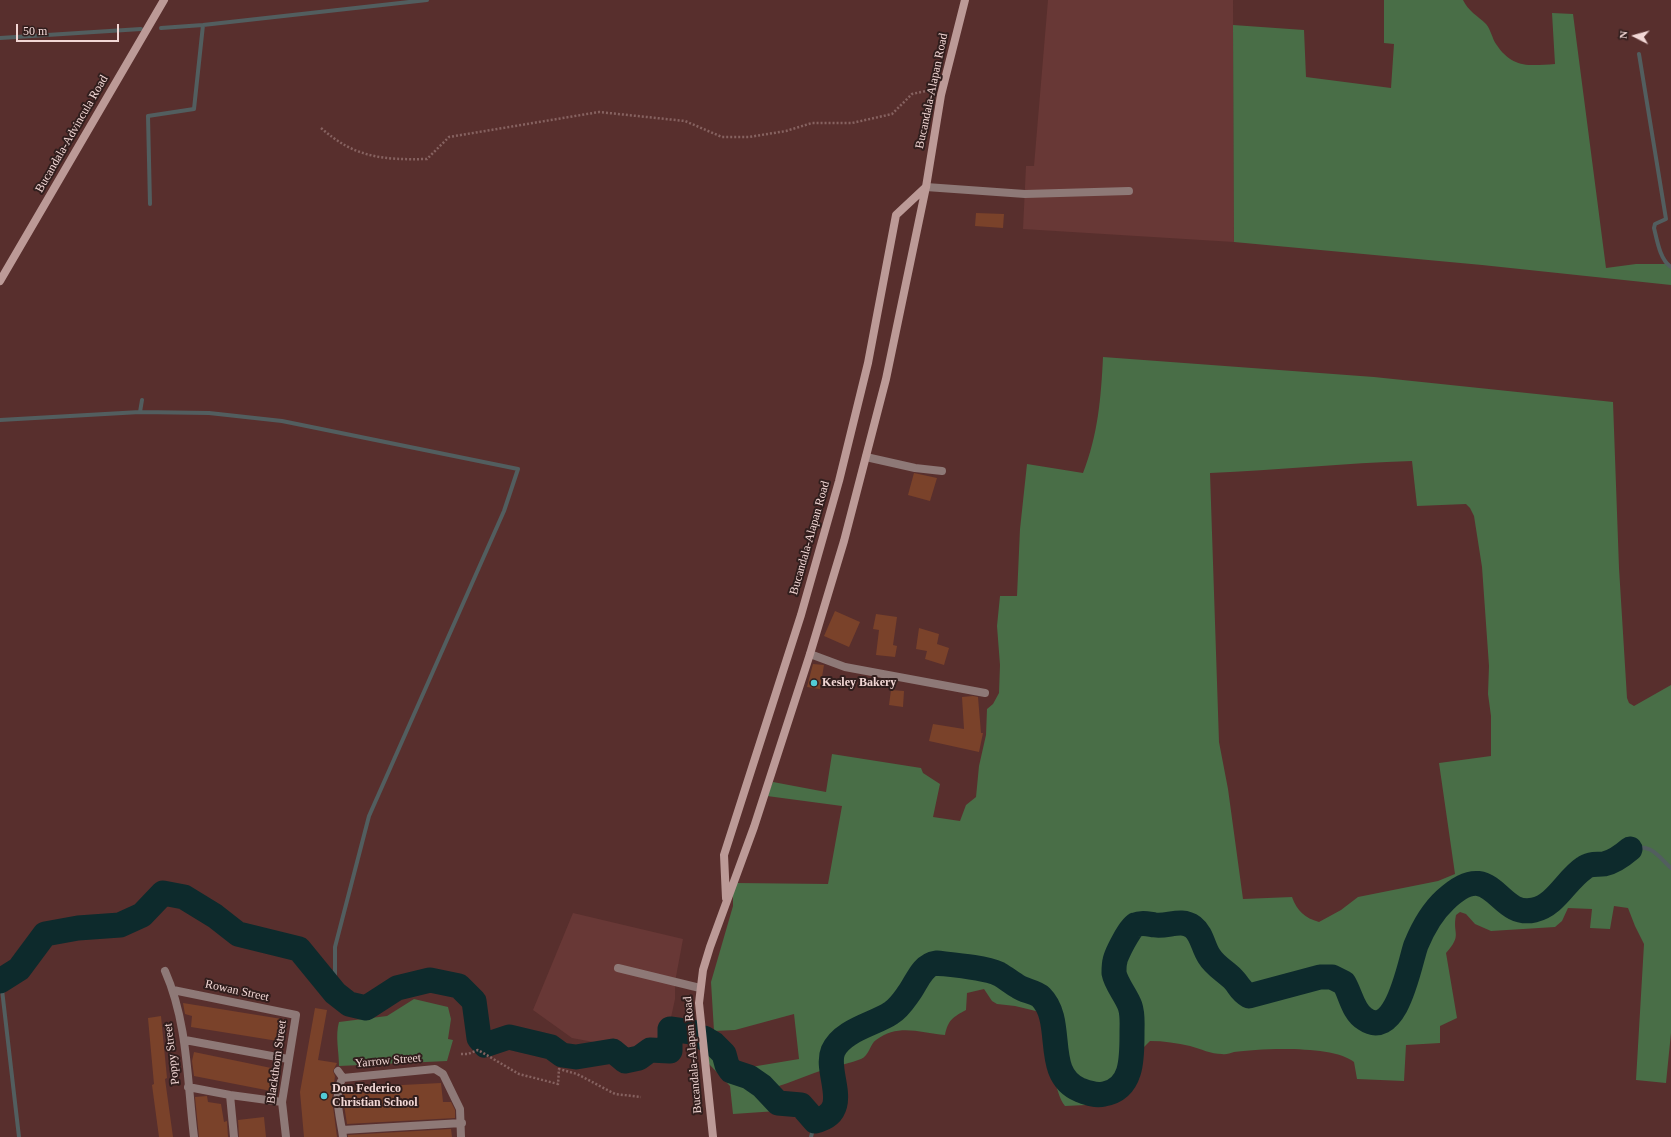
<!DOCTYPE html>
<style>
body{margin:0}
#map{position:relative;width:1671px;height:1137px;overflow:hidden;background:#582f2d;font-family:"Times New Roman",serif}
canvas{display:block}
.north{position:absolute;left:1615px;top:16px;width:40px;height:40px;-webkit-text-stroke:3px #311e1d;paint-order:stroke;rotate:276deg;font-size:11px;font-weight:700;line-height:16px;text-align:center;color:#f2d7d5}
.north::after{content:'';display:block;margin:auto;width:14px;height:18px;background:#f2d7d5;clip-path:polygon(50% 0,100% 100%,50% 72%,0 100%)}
.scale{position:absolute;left:16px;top:24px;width:103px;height:18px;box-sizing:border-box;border:2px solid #f2d7d5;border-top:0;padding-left:5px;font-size:12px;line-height:14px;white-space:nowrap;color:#f2d7d5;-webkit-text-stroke:3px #311e1d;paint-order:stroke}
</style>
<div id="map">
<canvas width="1671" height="1137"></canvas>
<div class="north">N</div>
<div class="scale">50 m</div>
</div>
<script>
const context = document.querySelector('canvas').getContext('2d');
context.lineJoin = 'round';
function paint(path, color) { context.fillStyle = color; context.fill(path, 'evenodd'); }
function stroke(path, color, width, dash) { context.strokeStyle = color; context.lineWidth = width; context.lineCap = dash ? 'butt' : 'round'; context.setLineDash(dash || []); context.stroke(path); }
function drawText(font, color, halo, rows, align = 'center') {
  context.font = font + ' "Times New Roman",serif'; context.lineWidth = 4; context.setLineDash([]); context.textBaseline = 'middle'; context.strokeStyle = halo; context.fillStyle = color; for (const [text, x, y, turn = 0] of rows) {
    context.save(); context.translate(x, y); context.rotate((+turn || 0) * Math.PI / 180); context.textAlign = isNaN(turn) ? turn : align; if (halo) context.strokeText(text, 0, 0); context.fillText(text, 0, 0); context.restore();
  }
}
paint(new Path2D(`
 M1048,0H1233L1234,242L1023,229L1026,166H1034Z
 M573,913L683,939L675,982V999L665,1045L631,1049L572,1038L533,1010Z`), '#683836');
paint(new Path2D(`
 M1384,0H1463C1468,11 1478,16 1486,24C1491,30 1492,38 1496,44C1512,68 1527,66 1555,64L1552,13L1573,14L1606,268L1636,264H1667L1671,267V285L1482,265L1234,242L1233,25L1304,30L1306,77L1391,88L1394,44L1384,43Z
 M1103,357L1374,377L1613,402L1619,568L1627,698L1629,703L1634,706L1671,685V1033L1666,1083L1636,1080L1644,944L1635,926L1628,908L1614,906L1610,929L1590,928L1592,909L1568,908L1562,921L1555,927L1491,931L1475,924L1466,914L1460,912L1456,915C1452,935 1463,934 1446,953L1457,1018L1440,1026V1043L1406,1045L1404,1081L1357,1079L1354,1062C1334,1045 1261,1048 1234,1052C1230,1053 1226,1055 1222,1054C1211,1054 1201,1049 1190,1046C1177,1043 1164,1041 1150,1041L1144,1047L1139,1073L1126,1097L1086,1105L1065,1106C1059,1098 1059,1093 1055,1083C1048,1060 1047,1036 1040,1012L1015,1006L997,1004L992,1001L984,989L967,993L966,1010C953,1017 948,1020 945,1035C920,1033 899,1023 876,1040C870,1044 869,1056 861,1059C851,1063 839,1065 829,1068C810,1074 792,1082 773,1088L777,1111L733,1114L730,1086L709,1064L706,1035L730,1045L739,1069L799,1059L794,1014L735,1030L714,1031L711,982L733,906V894L736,883L828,884L842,806L767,796L773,782L826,792L832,754L921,768L923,773L940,784L933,817L960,821L966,805L976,797L979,766L986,735L987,709L993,704L999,693L1000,665L997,626L1000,596H1017L1020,529L1027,464L1083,473C1098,435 1101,398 1103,357ZM1412,461L1417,506L1466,504L1470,508L1474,516L1482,567L1489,666L1488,694L1491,716V756L1439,763L1455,874L1438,881L1358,897L1341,910L1319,922C1305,918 1297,911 1292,897L1243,899L1228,789L1219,742L1210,473C1277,470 1345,463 1412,461Z
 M414,999L448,1007L451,1019L448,1039L453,1040L447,1061L339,1066C339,1051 335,1036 339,1022L387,1016Z`), '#496e47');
stroke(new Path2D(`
 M161,28L203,25L427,0
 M0,38L141,29
 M1639,54L1666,219L1655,224L1654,228C1657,240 1660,260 1671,267
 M150,204L148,116L194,109L203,25
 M140,412L142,400
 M0,420L140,412L209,413L282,421L518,469L504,511L369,816L335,947V993
 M1630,849C1651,843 1657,855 1671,868
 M1,981L19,1137
 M811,1137L815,1121`), '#525e5f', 4);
stroke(new Path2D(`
 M0,981L19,969L45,934L78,928L120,925L142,915L163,893L184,897L215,916L238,934L299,949L335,993L349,1004L366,1008L397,988L430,980L459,986L474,1001L479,1038L485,1045L509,1037L551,1047L562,1055L576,1057L613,1051L625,1061L639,1058L650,1050L670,1051V1029L692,1032
 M704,1038L714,1044L724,1054L727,1065L731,1071L749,1077L762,1086L778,1103L801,1105L815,1121C854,1112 824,1073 833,1051C842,1030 875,1024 891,1013C899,1008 904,1000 909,993C917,982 922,965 936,963C954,965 983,967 999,974C1006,978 1012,983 1019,987C1025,991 1036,992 1041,997C1066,1022 1042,1074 1080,1090C1088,1093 1095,1096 1104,1094C1133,1089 1132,1057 1132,1032C1132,1023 1133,1015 1130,1006C1126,995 1116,984 1114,973C1114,970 1114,964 1115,961C1115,956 1131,926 1135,925C1142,922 1148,924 1155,925C1168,927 1181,918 1193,927C1202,934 1203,947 1209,956C1215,966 1225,971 1233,979C1240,986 1239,990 1249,996L1320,977H1332L1344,983C1351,995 1353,1012 1365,1019C1397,1041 1410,961 1416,945C1423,928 1432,912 1445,900C1494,854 1496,919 1534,910C1556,905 1566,880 1584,868C1590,863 1597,865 1604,864C1614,862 1623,855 1630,849`), '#0d2a2c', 25);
paint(new Path2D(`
 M976,213L1004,214L1003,228L975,226Z
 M914,473L937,478L930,501L908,495Z
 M835,611L860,622L849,647L824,636Z
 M876,614L897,617L893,645L897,646L895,657L876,655L879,630L873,629Z
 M919,628L939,634L937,644L949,648L944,665L925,659L927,651L916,649Z
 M813,664L824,665L820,689L807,687Z
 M891,690L904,691L903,707L889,705Z
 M973,696L978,697L981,733H983L979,752L929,741L933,724L964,729L962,697Z
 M183,1003L288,1020L284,1042L191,1027L192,1016L185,1014Z
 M315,1008L327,1010L318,1060L337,1063L333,1071L335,1076L332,1099L337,1137H304L300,1092Z
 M161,1016L167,1078L165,1079L173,1137H159L152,1085L154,1084L148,1018Z
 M194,1052L276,1069L271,1091L194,1076L192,1061Z
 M441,1083L443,1102H451L455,1110V1118L347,1124L343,1098L344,1088Z
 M207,1096L208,1102L221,1104L224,1122L227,1121L228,1137H199L195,1097Z
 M264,1117L266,1137H239L238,1120Z
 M451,1129L452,1137H348V1135Z`), '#7a422a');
stroke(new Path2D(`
 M321,128C355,158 383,160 427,159L449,137L599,112L685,121L722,137H749L786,131L812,123H852L892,114L912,94L926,91L931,92
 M461,1054H468L478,1050L519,1074L558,1084L559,1069L577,1074L615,1094L641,1097`), '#866260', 2.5, [2, 2]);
stroke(new Path2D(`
 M926,187L1025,194L1129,191
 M866,457L915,468L942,471
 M618,968L700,988`), '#8e7977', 8);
stroke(new Path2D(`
 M810,654L845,667L985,693
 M165,971C188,1023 187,1081 194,1137
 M173,990L296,1015L282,1102L286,1137
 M185,1040L288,1059
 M338,1071L343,1078C332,1093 341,1119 343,1137
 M343,1078L435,1069L443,1074L460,1109L461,1137
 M188,1087L230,1095L282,1102
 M230,1095L234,1137
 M342,1130L462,1123`), '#8e7977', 8);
stroke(new Path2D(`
 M0,281L164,0
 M726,898L724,855L801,615L839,481L868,363L896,215L926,187
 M713,1137L699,1003L703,970L710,947L754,827L810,654L844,541L886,379L926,187L941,95L965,0`), '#bc9a97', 8);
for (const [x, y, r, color] of [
 [814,683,4,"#52ccd6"],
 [324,1096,4,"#52ccd6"]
]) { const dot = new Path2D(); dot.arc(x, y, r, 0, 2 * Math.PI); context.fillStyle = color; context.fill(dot); stroke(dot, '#311e1d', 1.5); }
drawText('12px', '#f2d7d5', '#311e1d', [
 ["Bucandala-Alapan Road",932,91,-78],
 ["Bucandala-Advincula Road",72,134,-60],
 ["Bucandala-Alapan Road",810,538,-74],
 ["Rowan Street",237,991,12],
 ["Poppy Street",172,1054,-97],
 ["Bucandala-Alapan Road",693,1055,-95],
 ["Yarrow Street",388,1061,-5],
 ["Blackthorn Street",277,1062,-82]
]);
drawText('bold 12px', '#f2d7d5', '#311e1d', [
 ["Kesley Bakery",822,683],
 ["Don Federico",332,1089],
 ["Christian School",332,1103]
], 'left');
</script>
